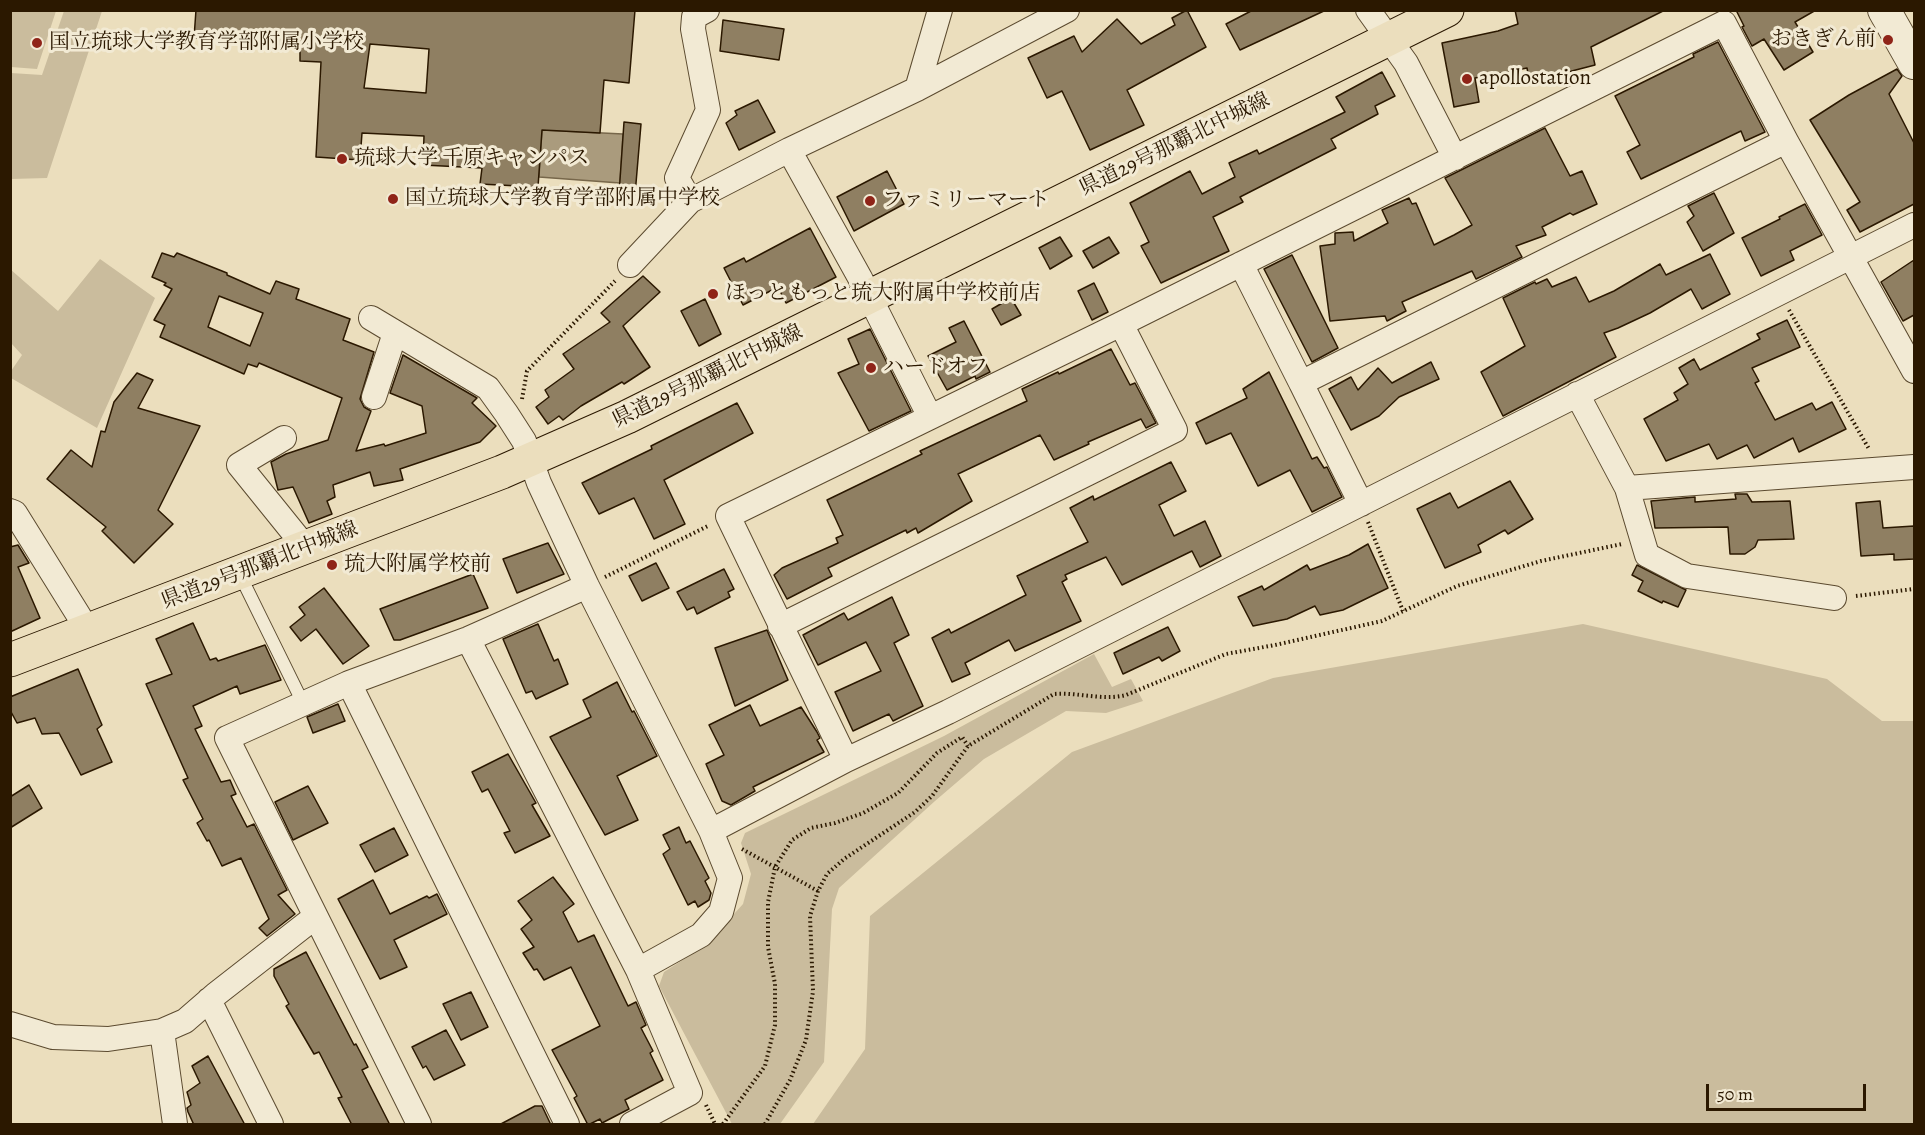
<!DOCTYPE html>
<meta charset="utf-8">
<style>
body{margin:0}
#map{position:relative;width:1925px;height:1135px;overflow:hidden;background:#ebdebd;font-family:Alegreya,serif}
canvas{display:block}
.frame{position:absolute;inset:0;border:12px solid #2b1800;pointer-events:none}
.scale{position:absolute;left:1706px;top:1084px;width:160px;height:27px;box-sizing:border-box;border:3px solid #2b1800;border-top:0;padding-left:8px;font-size:18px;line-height:21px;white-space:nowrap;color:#2b1800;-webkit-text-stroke:4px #f2ead4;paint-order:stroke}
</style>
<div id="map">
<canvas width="1925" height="1135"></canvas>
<div class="frame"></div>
<div class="scale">50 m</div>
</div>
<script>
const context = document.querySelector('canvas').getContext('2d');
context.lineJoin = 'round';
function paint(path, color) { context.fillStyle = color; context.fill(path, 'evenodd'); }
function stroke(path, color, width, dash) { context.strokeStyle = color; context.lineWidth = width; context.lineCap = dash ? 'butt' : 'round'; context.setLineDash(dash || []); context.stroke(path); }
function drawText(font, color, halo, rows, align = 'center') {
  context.font = font + ' Alegreya,"Noto Serif JP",serif'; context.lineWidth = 6; context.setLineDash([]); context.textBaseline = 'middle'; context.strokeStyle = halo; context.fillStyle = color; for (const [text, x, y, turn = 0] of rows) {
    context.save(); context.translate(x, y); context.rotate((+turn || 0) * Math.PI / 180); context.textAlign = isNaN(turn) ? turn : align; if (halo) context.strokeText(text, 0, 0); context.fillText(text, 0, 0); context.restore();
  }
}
paint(new Path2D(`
 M10,11H56L37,69L11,67Z
 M64,11H102L47,178L11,179V73L42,75Z
 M100,259L155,298L97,428L11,378V371L22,355L11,343L10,269L58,311Z
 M1583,624L1827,679L1882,721H1914V1124H813L865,1049L870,916L1072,752L1273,678Z
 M1094,654L1112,687L1131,679L1143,701L1106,713L1066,711L984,759L935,801L839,888L832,909L824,1062L780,1124H732L659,986L664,972L706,945L743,904L751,874L741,843L745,833L944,736Z`), '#cabc9d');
const water = new Path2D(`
 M542,130L623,134L620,183L539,177Z`);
paint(water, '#aa9b7d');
stroke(water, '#77674b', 1.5);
const building = new Path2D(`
 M196,10H635L629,83L604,80L600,133L542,130L538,187L480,184L482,168L423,165L424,136L362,133L360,160L316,157L321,62L300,61V47L194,38ZM370,44L429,49L426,93L364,88Z
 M1187,10L1206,47L1127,90L1144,125L1090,150L1062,91L1047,98L1028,58L1074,36L1082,52L1117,19L1141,44L1175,25L1172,18Z
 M1253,10H1326L1240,50L1226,24Z
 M1515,10H1665L1591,47L1595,65L1568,72L1569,76L1530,84L1527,68L1475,78L1479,102L1454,107L1442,43L1498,31L1518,24Z
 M1736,10H1816L1795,22L1813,52L1784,70L1764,39L1752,46L1742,27L1744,26Z
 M723,20L784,29L779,60L720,51Z
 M1718,42L1765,132L1745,141L1741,131L1641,179L1627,152L1640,145L1615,96L1694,57L1693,54Z
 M1897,69L1902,76L1889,94L1914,143V204L1860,232L1847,210L1860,202L1810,120L1849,95Z
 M1382,72L1395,96L1375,106L1378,114L1331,139L1336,148L1240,197L1243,202L1213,217L1229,251L1161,283L1141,246L1149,242L1130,203L1190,171L1202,194L1235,177L1229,163L1257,150L1259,154L1345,112L1336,97Z
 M758,100L775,132L739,150L726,123L737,115L735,111Z
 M624,122L641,124L635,195L619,194Z
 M1545,128L1570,176L1582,171L1597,204L1573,215L1570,213L1542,227L1546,235L1516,246L1522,257L1476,279L1472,271L1402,302L1406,311L1387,321L1385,316L1330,321L1320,246L1335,244V233L1353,232L1354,241L1388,223L1382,210L1409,198L1412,204L1416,203L1434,245L1454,235L1472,225L1445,178Z
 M887,171L904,204L854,231L837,197Z
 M1714,193L1734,233L1703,251L1687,222L1694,216L1688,206Z
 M1805,204L1822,235L1790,251L1794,260L1761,276L1742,238L1780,219L1779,217Z
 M810,228L836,277L786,303L778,287L743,305L724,268L744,258L746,262Z
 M1060,237L1072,256L1050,269L1039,248Z
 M1109,237L1119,253L1093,268L1083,251Z
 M162,253L174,257L177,253L227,273V275L270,294L276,281L299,289L296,299L350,319L343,340L374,352L360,399L364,407L371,411L356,451L384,444L385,446L426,433L422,406L390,393L403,355L477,398L472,403L496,426L480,442L400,469L403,480L374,486L370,472L333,485L335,497L327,501L332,514L309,523L293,487L278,490L271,462L286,454L328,440L342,398L259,363L257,367L248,364L244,374L160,337L165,325L154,320L172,289L164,285L166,283L152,277ZM219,296L263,313L250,346L208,327Z
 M1710,254L1730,294L1702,309L1691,289L1650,313L1618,328L1604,333L1616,357L1503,416L1481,372L1525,346L1503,298L1535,282L1536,284L1547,279L1552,287L1576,277L1589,302L1614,291L1660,264L1666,275Z
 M1292,255L1338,348L1312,362L1264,269Z
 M1914,260V315L1903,321L1881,282Z
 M643,276L660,292L623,326L650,367L624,384L622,382L581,406L563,420L559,416L548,424L536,407L549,397L545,390L574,369L563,354L610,322L601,313Z
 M1094,283L1108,312L1092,320L1078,291Z
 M1011,298L1021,315L1001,325L992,309Z
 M705,299L721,334L699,346L681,311Z
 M1787,320L1800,347L1752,368L1759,381L1755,383L1775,420L1812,403L1816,410L1832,402L1846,429L1799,452L1793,438L1754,458L1747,445L1717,459L1709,444L1666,461L1644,419L1678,400L1674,393L1688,384L1679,368L1694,359L1700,370L1760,339L1757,334Z
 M964,321L990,372L976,379L975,376L947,390L928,356L956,342L949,328Z
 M870,329L911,411L869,431L838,373L859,364L848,339Z
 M1111,349L1130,385L1135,383L1156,423L1146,428L1141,419L1088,442L1089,444L1054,460L1040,435L958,474L972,501L918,533L916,528L907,533L906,530L828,568L832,576L787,599L774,575L782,568L838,543L836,538L843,535L827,500L922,454L920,451L1027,401L1022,389L1058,372L1059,374Z
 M1431,362L1439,379L1399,397L1379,416L1351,430L1329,389L1351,377L1358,390L1378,368L1392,383Z
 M1269,372L1312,459L1317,457L1324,468L1327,467L1342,497L1312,512L1290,470L1258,486L1231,433L1206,444L1196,423L1247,398L1243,389Z
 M137,373L153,380L138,408L200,426L158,510L173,524L134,563L102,531L106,527L47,479L71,450L92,467L101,431L105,432L114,402Z
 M737,403L753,433L664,480L685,524L654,539L634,498L599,514L582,483L652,449L651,446Z
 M1171,462L1186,491L1159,505L1174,536L1205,521L1221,556L1200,567L1192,551L1122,585L1106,557L1065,575L1067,579L1062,582L1081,621L1015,651L1009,640L965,663L970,674L952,682L932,638L949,629L951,633L1026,595L1017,576L1088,542L1070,508L1093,496L1094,500Z
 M1510,481L1533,519L1508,534L1505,530L1478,545L1481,552L1445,568L1417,509L1450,493L1458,508Z
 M1735,494H1747L1752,502L1790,501L1794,539L1758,540L1755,547L1745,554H1730L1728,527L1655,528L1651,501L1695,497V502L1736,499Z
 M1880,501L1883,528L1914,526V559L1894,560V554L1861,556L1856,503Z
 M548,543L564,574L517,593L503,559Z
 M1368,544L1388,588L1343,610L1320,615L1315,606L1287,619L1253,626L1238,597L1262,586L1264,590L1307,565L1310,570L1349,555Z
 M18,545L29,563L18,567L40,618L10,632V547Z
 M656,563L669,588L642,601L629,576Z
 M1637,565L1686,590L1678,607L1663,601L1662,603L1638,591L1643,581L1632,575Z
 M724,569L734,589L728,592L730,597L697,614L694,607L687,610L677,592Z
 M473,574L488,608L400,640H394L380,609Z
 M324,588L369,646L343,664L316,629L301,641L290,627L305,615L299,607Z
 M892,597L909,635L894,643L923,706L893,721L889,714L853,731L835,692L881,671L866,642L818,665L803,635L844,613L848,620Z
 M193,623L210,660L216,658L218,661L265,645L281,680L240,694L237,686L193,706L202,726L195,729L221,782L230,780L236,794L231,796L247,827L254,824L287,890L278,895L295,914L267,936L259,928L269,919L241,858L222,866L209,840L207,841L197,823L203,819L183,780L188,778L146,684L172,674L156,639Z
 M538,624L554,661L558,659L568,684L536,699L532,691L526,693L503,639Z
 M1168,627L1180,651L1162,661L1159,657L1123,674L1114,653Z
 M767,630L788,680L735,706L715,648Z
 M78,669L102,725L97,729L112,762L81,775L59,733L42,734L35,718L17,723L10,710V697Z
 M617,682L632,712L634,711L657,756L617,776L638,820L605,835L550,737L591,717L583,700Z
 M338,704L345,721L313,733L307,717Z
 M750,705L760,726L801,707L817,732L820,738L817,740L824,752L753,787L755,791L731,805L722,801L706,764L724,755L709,725Z
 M508,754L536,803L532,805L550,836L515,853L504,833L510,831L488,789L482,792L472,772Z
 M29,785L42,808L10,828V797Z
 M308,786L328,823L293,840L275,802Z
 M679,827L686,843L690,841L709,878L705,881L711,893L709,900L698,907L695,901L688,905L663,854L670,849L663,835Z
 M394,828L408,855L375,872L360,845Z
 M553,877L574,904L563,912L578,942L594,935L628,1006L636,1002L646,1025L641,1028L653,1051L650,1053L663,1080L625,1100L629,1109L602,1123L600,1119L588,1125L574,1098L577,1096L552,1050L600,1026L571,967L544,980L537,969L534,970L523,953L534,947L521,929L532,920L518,901Z
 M373,880L390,914L427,896L429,898L437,894L447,914L394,940L407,967L380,979L338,899Z
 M306,952L354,1045L356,1044L368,1067L362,1070L390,1125H352L338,1098L342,1097L319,1052L314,1054L286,1006L289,1004L274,976V969Z
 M471,992L488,1027L461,1040L443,1004Z
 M446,1030L465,1065L434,1080L426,1066L423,1068L412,1047Z
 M208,1056L245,1125H194L188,1112L187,1108L191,1105L187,1092L200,1083L192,1066Z
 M535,1106H542L551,1125H499Z`);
paint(building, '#8f7f62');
stroke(building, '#2b1800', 1.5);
const service = new Path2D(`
 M240,575L303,703`);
const minor = new Path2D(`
 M1368,10L1406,63L1455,158
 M917,89L940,10
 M789,150L917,89L1067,10
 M690,201L789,150L860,278L930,417
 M1241,264L1301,383
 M630,265L690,201L677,178L708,110L693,29L694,17L707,10
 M371,318L488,388L506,413L524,441L539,483L587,586L711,831L730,878L721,912L701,935L638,970
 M1577,394L1627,488L1914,467
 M374,397L395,333
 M284,438L239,465L306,548
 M1627,488L1647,555L1687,576L1834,598
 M1361,504L1301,383L1786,141L1914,371
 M10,511L15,513L79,616L87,632
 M780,626L1175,430L1121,324
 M468,639L638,970L690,1093L632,1124
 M349,683L567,1124
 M846,760L728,516L1121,324L1724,23L1786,141
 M711,831L846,760L948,712L1914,225
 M209,1000L271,1124
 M10,1024L53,1037L108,1039L162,1031L185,1021L215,995L315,917
 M162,1031L175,1124
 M419,1124L227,738L349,683L468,639L587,586`);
const tertiary = new Path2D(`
 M1884,10L1914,63`);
const primary = new Path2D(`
 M10,660L502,472L627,417L1447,10`);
stroke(service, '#5b4a2f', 14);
stroke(minor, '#5b4a2f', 26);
stroke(tertiary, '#5b4a2f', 34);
stroke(primary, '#2b1800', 35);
stroke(new Path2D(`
 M1789,310L1869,449
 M522,399L527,371L615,281
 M1368,522L1403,611
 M605,577L708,526
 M1856,596L1914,589
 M742,849L818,891
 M706,1105L715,1124
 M723,1124L765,1066L775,1025V984L768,947V902L775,867L792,840L811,828L835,823L863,813L898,793L937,753L962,737L968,746
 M765,1124L790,1080L806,1040L813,991L810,916L818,891L827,874L844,859L915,812L932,796L968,746L1054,694C1078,692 1103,701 1126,695L1226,654L1275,645L1382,621L1457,586L1541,561L1622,544`), '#2b1800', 4, [1.5, 3]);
stroke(service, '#f2ead4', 12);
stroke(minor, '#f2ead4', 24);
stroke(tertiary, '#f2ead4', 32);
stroke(primary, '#ebdebd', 33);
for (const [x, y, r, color] of [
 [1888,40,6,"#8f2418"],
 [37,43,6,"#8f2418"],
 [1467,79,6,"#8f2418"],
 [342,159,6,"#8f2418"],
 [393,199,6,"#8f2418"],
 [870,201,6,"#8f2418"],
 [713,294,6,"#8f2418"],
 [871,368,6,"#8f2418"],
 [332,565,6,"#8f2418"]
]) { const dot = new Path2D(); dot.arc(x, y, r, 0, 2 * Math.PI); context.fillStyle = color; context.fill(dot); stroke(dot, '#f2ead4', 2); }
drawText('21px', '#2b1800', '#f2ead4', [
 ["おきぎん前",1876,40,"right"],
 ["国立琉球大学教育学部附属小学校",49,43],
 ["apollostation",1479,79],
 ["琉球大学 千原キャンパス",354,159],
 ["国立琉球大学教育学部附属中学校",405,199],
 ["ファミリーマート",882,201],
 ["ほっともっと琉大附属中学校前店",725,294],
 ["ハードオフ",883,368],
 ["琉大附属学校前",344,565]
], 'left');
drawText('21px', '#2b1800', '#f2ead4', [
 ["県道29号那覇北中城線",1175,145,-26],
 ["県道29号那覇北中城線",708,377,-26],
 ["県道29号那覇北中城線",260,566,-21]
]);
</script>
